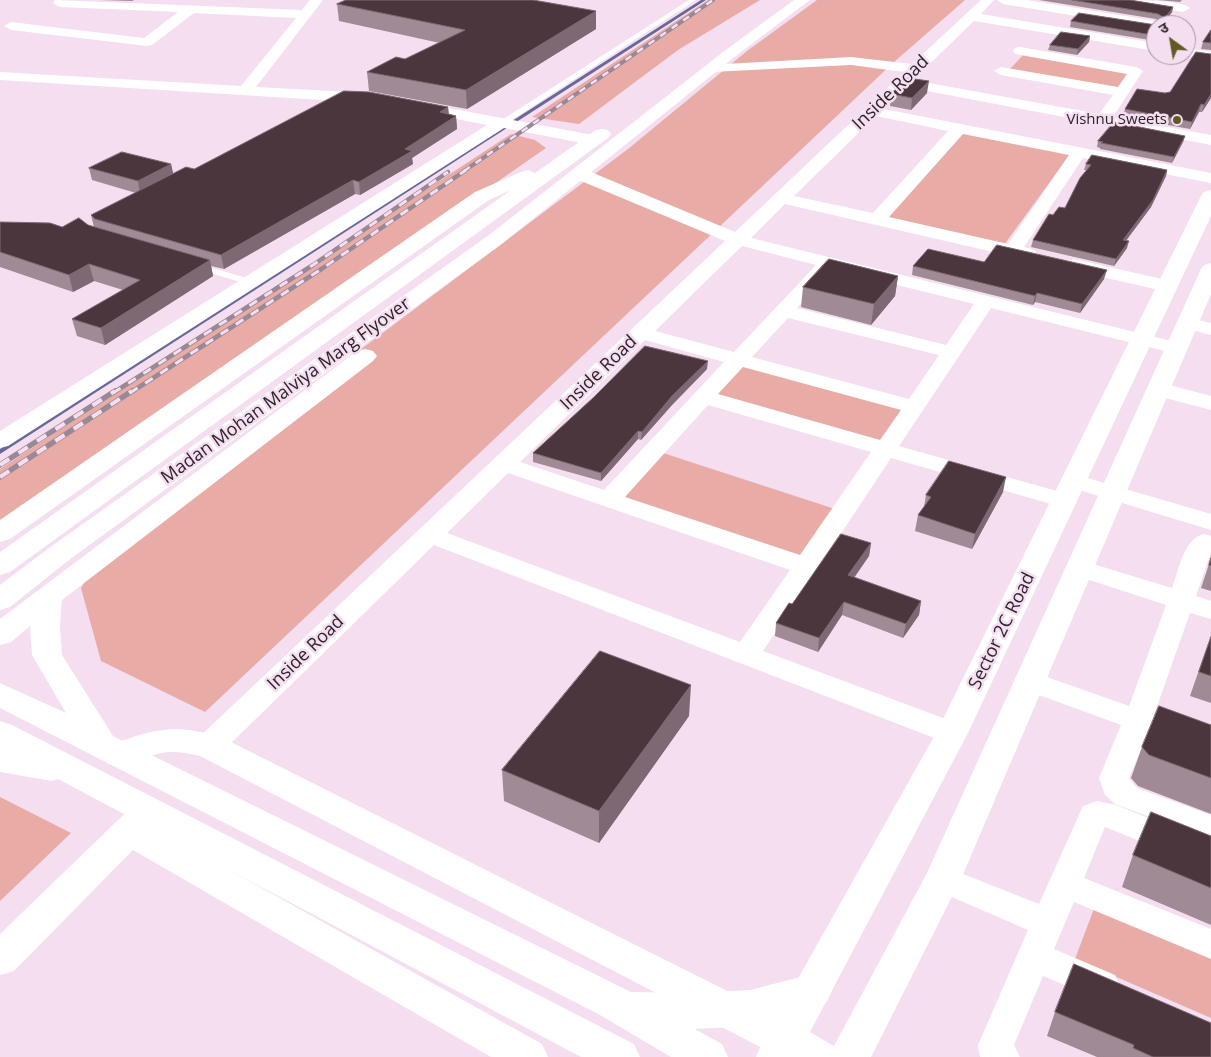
<!DOCTYPE html>
<meta charset="utf-8">
<style>
body{margin:0}
#map{position:relative;width:1211px;height:1057px;overflow:hidden;background:#f4def0;font-family:"Open Sans","Noto Sans Devanagari",sans-serif}
canvas{display:block}
.north{position:absolute;left:1146px;top:15px;width:50px;height:50px;box-sizing:border-box;background:#f4def0;border:1px solid #a494a1;border-radius:50%;rotate:328deg;font-size:14px;font-weight:700;line-height:20px;text-align:center;color:#2c242a}
.north::after{content:'';display:block;margin:auto;width:18px;height:22px;background:#625a26;clip-path:polygon(50% 0,100% 100%,50% 72%,0 100%)}
</style>
<div id="map">
<canvas width="1211" height="1057"></canvas>
<div class="north">उ</div>
</div>
<script>
const context = document.querySelector('canvas').getContext('2d');
context.lineJoin = 'round';
function paint(path, color) { context.fillStyle = color; context.fill(path, 'evenodd'); }
function stroke(path, color, width, dash) { context.strokeStyle = color; context.lineWidth = width; context.lineCap = dash ? 'butt' : 'round'; context.setLineDash(dash || []); context.stroke(path); }
function drawText(font, color, halo, rows, align = 'center') {
  context.font = font + ' "Open Sans",sans-serif'; context.lineWidth = 5; context.setLineDash([]); context.textBaseline = 'middle'; context.strokeStyle = halo; context.fillStyle = color; for (const [text, x, y, turn = 0] of rows) {
    context.save(); context.translate(x, y); context.rotate((+turn || 0) * Math.PI / 180); context.textAlign = isNaN(turn) ? turn : align; if (halo) context.strokeText(text, 0, 0); context.fillText(text, 0, 0); context.restore();
  }
}
paint(new Path2D(`
 M708,0H760L678,50L579,124L532,117Z
 M817,0H965L894,62L205,712L101,661L81,588L112,536L628,149L747,51Z
 M1025,53L1132,72L1118,90L1009,70Z
 M964,132L1071,153L1004,245L886,218Z
 M511,134L535,140L546,148L81,471L0,523V469Z
 M743,365L904,409L881,443L715,395Z
 M663,453L835,509L799,558L621,498Z
 M0,797L71,833L0,901Z
 M1095,906L1211,955V1018L1075,959Z`), '#e8aba6');
paint(new Path2D(`
 M701,0H706L0,454V449Z`), '#696999');
paint(new Path2D(`
 M689,0H696L504,125L497,123Z
 M195,263L254,280L256,282L251,285L192,268L190,266Z`), '#fff');
paint(new Path2D(`
 M55,0L302,10L310,0H323L256,87L370,93L378,98L370,103L0,80V72L241,86L296,18L194,13L152,45L147,46L11,30L4,26L11,22L144,38L178,12L59,7L53,3Z
 M981,0H994L981,14L1156,43V51L974,21L913,80L1099,114L1113,95L1001,75L994,71L1001,67L1118,87L1127,74L1015,54L1013,51L1015,48L1020,47L1136,67L1143,71L1113,117L1211,135V145L906,87L884,109L1211,173V183L1083,158L1024,247L1035,250L1037,254L1035,258L1028,260L785,204L751,238L1184,344L1187,348L1184,352L1177,354L991,308L899,446L1074,496L1077,501L1074,506L1065,508L891,458L763,651L962,725L967,733L962,741L952,744L942,741L434,545L220,754L209,757L198,754L194,746L198,738L725,241L574,178L572,174L574,170H586L735,232L904,72L851,65L712,72L705,68L707,65L851,57L912,64ZM876,116L948,131L873,213L794,196ZM963,134L1069,155L1008,244L889,217ZM742,246L816,265L734,352L655,331ZM832,269L974,304L946,345L797,308ZM788,318L939,355L909,399L752,357ZM645,340L724,362L604,490L520,462ZM743,367L901,410L880,440L718,394ZM708,405L871,452L800,555L625,497ZM508,473L790,570L740,642L447,533Z
 M997,0H1027L1156,21L1163,25H1156V29L1003,4Z
 M1124,0C1138,0 1181,0 1190,8L1183,12L1130,4Z
 M1186,48L1211,52V60L1181,55H1186Z
 M416,102L593,135L601,140L593,145L504,128L8,446L0,448V431L487,125L411,110L408,107Z
 M1074,259L1175,282L1178,286L1175,290L1168,292L1067,269L1065,265L1067,261Z
 M1187,317L1211,323V335L1180,327L1177,323L1180,319Z
 M1158,382L1211,396V410L1150,394L1147,389L1150,384Z
 M1074,474L1211,514V530L1066,486L1062,481L1066,476Z
 M1204,534L1211,536V552L1196,596L1211,601V619L1190,613L1154,715L1211,735V758L1147,735L1129,778L1137,788L1211,815V840L1115,804L1105,795L1099,778L1121,725L1020,688L1016,681L1020,674L1030,671L1129,706L1166,605L1071,574L1067,568L1071,562L1080,560L1172,588C1179,570 1183,539 1204,534Z
 M1097,801L1116,805L1211,843V870L1105,827L1084,878L1211,929V959L1074,902L1054,949L1115,975L1120,986L1115,997L1102,1001L1043,976L1014,1045L1020,1057H980L978,1045L1028,930L931,888L926,879L931,870L943,866L1039,904L1083,806Z`), '#fff');
paint(new Path2D(`
 M1211,190V216L968,733L810,1032L834,1046L926,875L1201,269L1204,265L1211,263V294L961,879L871,1057H756L760,1047L200,756C186,753 171,750 157,754C138,759 128,770 108,764L103,755L108,746C153,729 173,723 221,737L777,1016L936,733L1201,196L1204,192Z
 M142,805L154,809L159,819L154,828L542,1044L548,1057H491L133,850L14,971L0,975V934L117,821L130,809Z`), '#fff');
paint(new Path2D(`
 M794,0H810L737,55L503,243L69,560L10,607L0,610V585L49,548L489,235L727,49Z
 M602,129L608,130L611,134L608,138L10,572L0,575V552L511,190L489,200L10,539L0,542V520L475,192L521,172L528,170L535,173L596,130Z
 M365,349L373,351L377,356L373,361L62,600L60,627L62,655L113,736L631,992L697,993L750,990L812,974L826,979L832,991L826,1003L750,1026L695,1029L722,1044L728,1057H671L600,1015L0,708V683L66,713L32,655L30,626L11,642L0,645V619L357,351Z
 M0,721L12,725L634,1044L640,1057H581L58,779L52,781L0,772Z`), '#fff');
const railFar2 = new Path2D(`
 M464,171L713,0`);
const railFar1 = new Path2D(`
 M113,393L313,265L448,172
 M130,393L323,268L466,170`);
const rail = new Path2D(`
 M0,465L115,391
 M0,477L132,391`);
stroke(railFar2, '#998996', 4);
stroke(railFar1, '#998996', 4.5);
stroke(rail, '#998996', 5.5);
stroke(railFar2, '#f4def0', 2.5, [7]);
stroke(railFar1, '#f4def0', 3, [9]);
stroke(rail, '#f4def0', 4, [11]);
paint(new Path2D(`
 M101,0H134L132,1Z
 M1039,0H1130L1173,7L1172,12L1164,23L1156,19Z
 M1158,0H1182L1180,2Z
 M337,4L596,11V29L467,109L369,91L367,72L405,59L440,43L339,21Z
 M1071,21L1156,25V33L1150,40L1070,27Z
 M1211,30V50L1201,49L1203,42Z
 M1090,36L1089,42L1077,55L1048,50L1050,45Z
 M927,93L911,110L890,106L891,94Z
 M1211,98L1202,112H1199L1190,129L1123,117L1125,109Z
 M448,107L449,114L456,116L457,129L412,158L413,164L360,195L355,194L224,269L211,266L213,276L105,345L77,336L72,319L123,290L94,281L73,292L0,267V222L62,227L88,225L94,227L91,215L136,193L92,180L89,168L171,164L173,174L194,169Z
 M1185,136L1183,142L1172,163L1100,149V148L1097,147L1098,141Z
 M1086,164L1167,170L1166,176L1151,207L1126,241L1127,248L1114,266L1031,247L1033,240L1053,215L1065,208L1086,170H1084Z
 M984,262L1104,279L1080,313L1035,302L1033,305L912,275L913,266Z
 M898,276L895,296L871,325L801,307L803,287Z
 M707,369L672,405L641,440L638,439L601,481L533,462V453Z
 M1003,492L972,549L915,531L918,515L924,507L926,495Z
 M871,543L869,556L854,578L921,601L919,615L903,638L842,615L818,652L775,636L776,623L792,604Z
 M1211,558V591L1201,588Z
 M1211,635V703L1190,696Z
 M689,716L599,843L504,801L502,770Z
 M1211,725V814L1138,786L1131,778L1142,747Z
 M1211,836V925L1122,887L1133,855Z
 M1055,1012L1211,1057H1097L1047,1036Z`), '#a08a96');
paint(new Path2D(`
 M1173,7L1172,12L1164,23L1165,18Z
 M596,11V29L467,109L466,90Z
 M1156,29V33L1150,40L1152,35Z
 M1090,36L1089,42L1077,55L1078,49Z
 M929,81L927,93L911,110L912,98Z
 M1211,94V98L1202,112L1204,105Z
 M1201,104L1199,112L1190,129L1192,122Z
 M448,107L449,120L440,112Z
 M456,116L457,129L412,158L413,164L360,195L359,182L405,149Z
 M1185,136L1183,142L1172,163L1174,157Z
 M171,164L174,177L140,194L138,181Z
 M1167,170L1166,176L1151,207L1121,247L1123,240Z
 M353,180L355,194L224,269L221,255Z
 M1129,241L1127,248L1114,266L1116,259Z
 M210,260L213,276L105,345L101,328Z
 M89,264L94,281L73,292L69,275Z
 M1107,270L1104,279L1080,313L1082,304Z
 M898,276L895,296L871,325L874,304Z
 M1037,293L1035,302L1033,305L1035,296Z
 M708,361L707,369L672,405L641,440L642,432L672,396Z
 M638,431V439L601,481V473Z
 M1006,477L1003,492L972,549L975,534Z
 M871,543L869,556L846,589L848,575Z
 M921,601L919,615L903,638L906,624Z
 M844,602L842,615L818,652L819,638Z
 M691,685L689,716L599,843V811Z`), '#7e6873');
const building = new Path2D(`
 M346,0H533L596,11L466,90L367,72L396,57L405,59L465,30L337,4Z
 M1072,0H1130L1173,7L1165,18L1158,14Z
 M1079,13L1156,25V29L1152,35L1071,21Z
 M1211,30V43L1203,42Z
 M1061,32L1090,36L1078,49L1050,45Z
 M1196,52L1211,54V94L1204,105L1201,104L1192,122L1125,109L1137,89L1165,93L1170,92Z
 M908,78L929,81L912,98L891,94Z
 M344,91L369,92L448,107L440,112L456,116L405,149L412,151L359,182L353,180L221,255L95,219L91,215L186,167L194,169Z
 M1114,122L1185,136L1174,157L1101,143L1103,142L1098,141Z
 M122,152L171,164L138,181L89,168Z
 M1092,155L1167,170L1153,200L1123,240L1129,241L1116,259L1033,240L1049,214L1053,215L1059,207L1065,208L1080,178L1091,165L1086,164Z
 M79,218L88,225L210,260L101,328L72,319L140,280L89,264L69,275L0,252V222L50,223L62,227Z
 M997,245L1107,270L1082,304L1037,293L1035,296L913,266L928,249L984,262Z
 M829,259L898,276L874,304L803,287Z
 M645,346L708,361L672,396L642,432L638,431L601,473L533,453L594,397Z
 M949,461L1006,477L975,534L918,515L931,497L926,495Z
 M841,534L871,543L848,575L921,601L906,624L844,602L819,638L776,623L789,603L792,604Z
 M1211,558V566L1209,565Z
 M1211,637V676L1199,672Z
 M600,651L691,685L599,811L502,770Z
 M1159,706L1211,725V778L1149,755L1142,747Z
 M1151,812L1211,836V888L1133,855Z
 M1074,964L1211,1023V1057H1153L1133,1048L1134,1045L1055,1012Z`);
paint(building, '#4c363d');
stroke(building, '#7e6873', 1);
for (const [x, y, r, color] of [
 [1177,120,5,"#625a26"]
]) { const dot = new Path2D(); dot.arc(x, y, r, 0, 2 * Math.PI); context.fillStyle = color; context.fill(dot); stroke(dot, '#f4def0', 2); }
drawText('15px', '#2c242a', '#f4def0', [
 ["Vishnu Sweets",1167,120]
], 'right');
drawText('18px', '#2c242a', '#f4def0', [
 ["Inside Road",891,93,-44],
 ["Inside Road",599,373,-44],
 ["Madan Mohan Malviya Marg Flyover",286,391,-36],
 ["Sector 2C Road",1002,631,-64],
 ["Inside Road",306,653,-44]
]);
</script>
